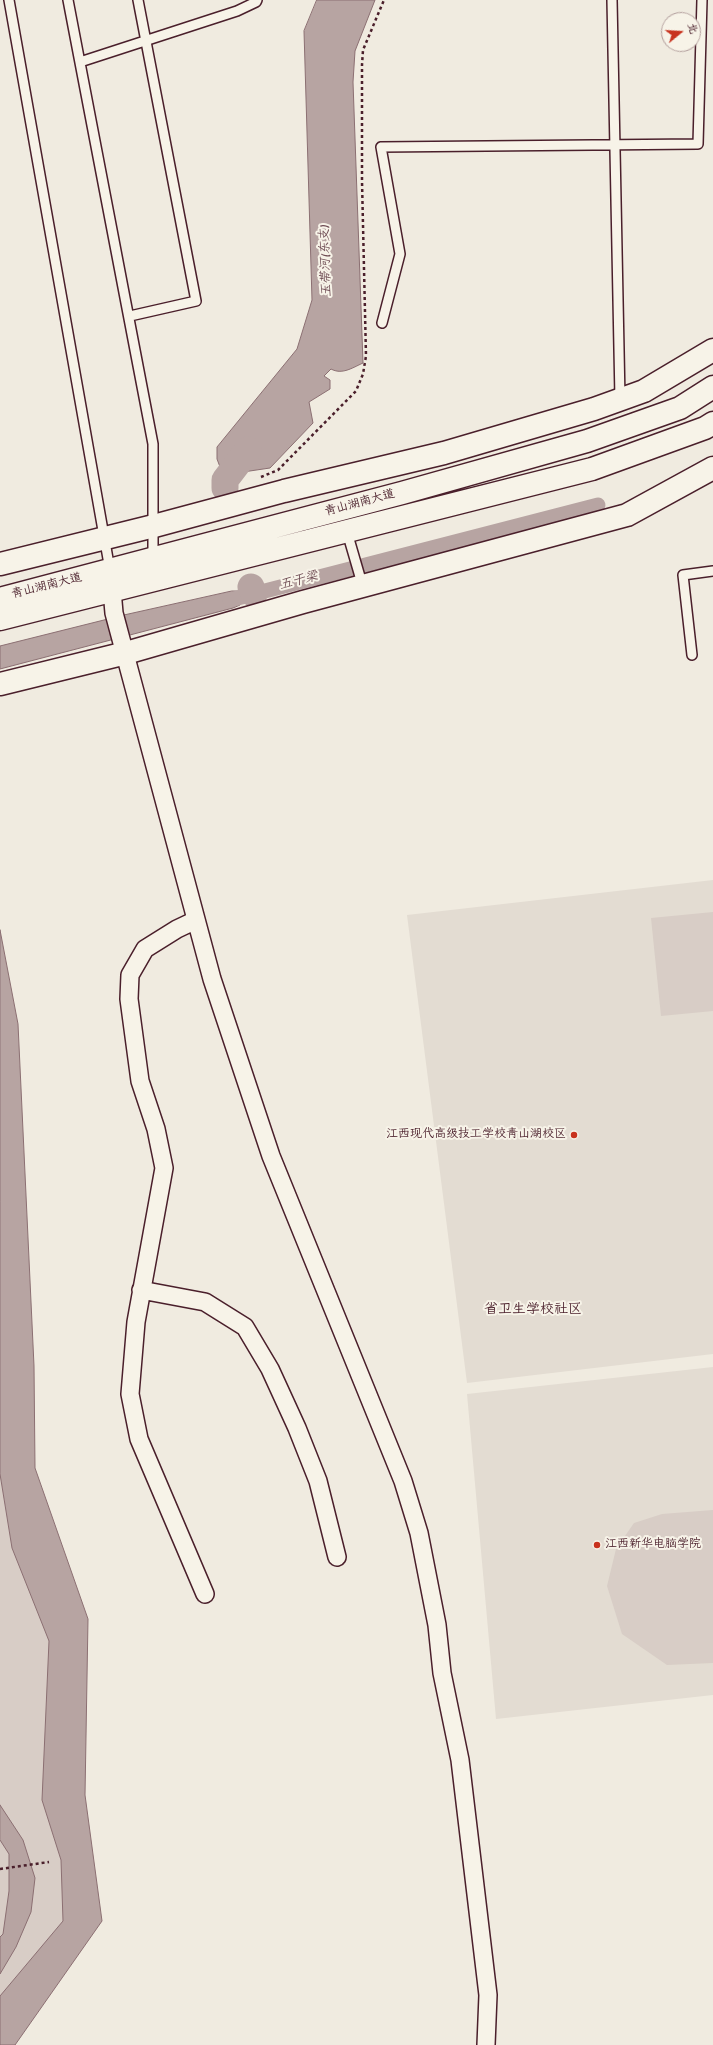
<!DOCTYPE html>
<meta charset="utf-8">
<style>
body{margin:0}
#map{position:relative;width:713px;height:2045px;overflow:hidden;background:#f0ebe0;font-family:"Gochi Hand","LXGW WenKai TC",sans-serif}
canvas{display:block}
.north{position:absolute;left:661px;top:12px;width:40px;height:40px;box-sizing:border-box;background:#f7f3e8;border:1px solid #b29e9c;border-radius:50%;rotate:72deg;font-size:11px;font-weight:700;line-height:16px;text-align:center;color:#4a1f2b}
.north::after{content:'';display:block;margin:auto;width:14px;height:18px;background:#c8321e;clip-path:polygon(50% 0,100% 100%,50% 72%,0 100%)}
</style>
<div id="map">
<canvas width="713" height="2045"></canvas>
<div class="north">北</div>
</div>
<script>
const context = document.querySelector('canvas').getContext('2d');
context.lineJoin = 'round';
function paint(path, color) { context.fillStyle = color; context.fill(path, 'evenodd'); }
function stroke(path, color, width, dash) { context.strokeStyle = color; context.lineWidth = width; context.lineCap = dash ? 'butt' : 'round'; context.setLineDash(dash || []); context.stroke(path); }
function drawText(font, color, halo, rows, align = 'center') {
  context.font = font + ' "Gochi Hand","LXGW WenKai TC",sans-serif'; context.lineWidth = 4; context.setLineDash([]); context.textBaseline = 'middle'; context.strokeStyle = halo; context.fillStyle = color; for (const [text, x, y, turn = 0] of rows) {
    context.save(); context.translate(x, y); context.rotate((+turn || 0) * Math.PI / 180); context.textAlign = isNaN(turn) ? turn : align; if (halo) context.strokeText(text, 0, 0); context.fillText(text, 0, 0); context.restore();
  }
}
paint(new Path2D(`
 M713,880V1354L467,1383L407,915Z
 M713,1367V1695L496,1719L467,1394Z`), '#e3dcd2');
paint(new Path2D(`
 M713,912V1011L661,1016L651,918Z
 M0,1004L15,1479L63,1616L85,1913L0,2025Z
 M713,1510V1663L667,1665L622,1634L607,1586L616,1549L634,1523L662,1514Z`), '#d8cdc6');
const water = new Path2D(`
 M317,0H375L355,51L353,82L363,363C352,368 342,375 331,369L324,376L330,380V389L309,402L313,423L270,468L243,472L225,480L217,459V447L297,349L312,300L304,31Z
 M232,591H240L249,595L240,605L233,608L0,669V646L124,615Z
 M0,930L18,1024L34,1366L35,1468L88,1619L85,1795L102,1921L15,2045H0V1996L63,1921L61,1860L42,1800L49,1641L12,1548L0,1474Z
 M0,1805L23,1840L35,1878L31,1912L16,1947L0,1974V1937L3,1934L9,1891V1854L0,1840Z`);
paint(water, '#b7a4a2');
stroke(water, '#8b6f72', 1);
stroke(new Path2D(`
 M230,600L598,505`), '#b7a4a2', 15);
stroke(new Path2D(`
 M225,488V480L248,450
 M251,587L254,594`), '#b7a4a2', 27);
const lane = new Path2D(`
 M9,0L110,570
 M68,0L153,444V558
 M612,0L620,399
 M80,62L237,11L256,2L257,0
 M130,316L196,301L138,0
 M382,323L400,254L381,147L698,144L702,0
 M347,532L363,587
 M692,655L683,575L713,571`);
const street = new Path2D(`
 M111,579L114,613L212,979L271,1156L403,1481L419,1533L437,1625L442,1673L460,1760L488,1995L486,2045
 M196,920L177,929L145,949L130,975L129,999L140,1081L156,1129L164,1168L136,1322L130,1394L139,1439L205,1594
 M141,1290L205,1302L245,1327L270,1369L297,1428L318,1481L337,1557`);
const secondary = new Path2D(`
 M0,564L154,526L284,491L444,453L594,409L644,391L713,350
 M0,684L126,653L303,602L627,515L713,468`);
const primary = new Path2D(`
 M0,599L402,493L587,441L680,408L713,387
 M0,619L592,469L705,428L713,423`);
stroke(lane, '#4a1f2b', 12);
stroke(street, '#4a1f2b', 20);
stroke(secondary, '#4a1f2b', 25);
stroke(primary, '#4a1f2b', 25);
stroke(new Path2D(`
 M261,477L278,470L356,391L363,374L366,356L362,181V65L363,50L384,0
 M0,1869L49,1862`), '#4a1f2b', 2.5, [3, 3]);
stroke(lane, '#f7f3e8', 9);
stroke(street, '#f7f3e8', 17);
stroke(secondary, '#f7f3e8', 22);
stroke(primary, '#f7f3e8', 22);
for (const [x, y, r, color] of [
 [574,1135,4,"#c8321e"],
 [597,1545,4,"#c8321e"]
]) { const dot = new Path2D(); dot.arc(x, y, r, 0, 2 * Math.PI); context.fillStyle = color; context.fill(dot); stroke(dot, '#f7f3e8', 1.5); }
drawText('12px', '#4a1f2b', '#f7f3e8', [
 ["青山湖南大道",360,504,-15],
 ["青山湖南大道",47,587,-14]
]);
drawText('12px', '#4a1f2b', '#f7f3e8', [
 ["江西现代高级技工学校青山湖校区",566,1135],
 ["江西新华电脑学院",605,1545,"left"]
], 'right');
drawText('italic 13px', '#704e55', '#f7f3e8', [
 ["玉带河(东支)",327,261,-92],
 ["五干梁",299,582,-14]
]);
drawText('14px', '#4a1f2b', '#f7f3e8', [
 ["省卫生学校社区",533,1311]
]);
</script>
